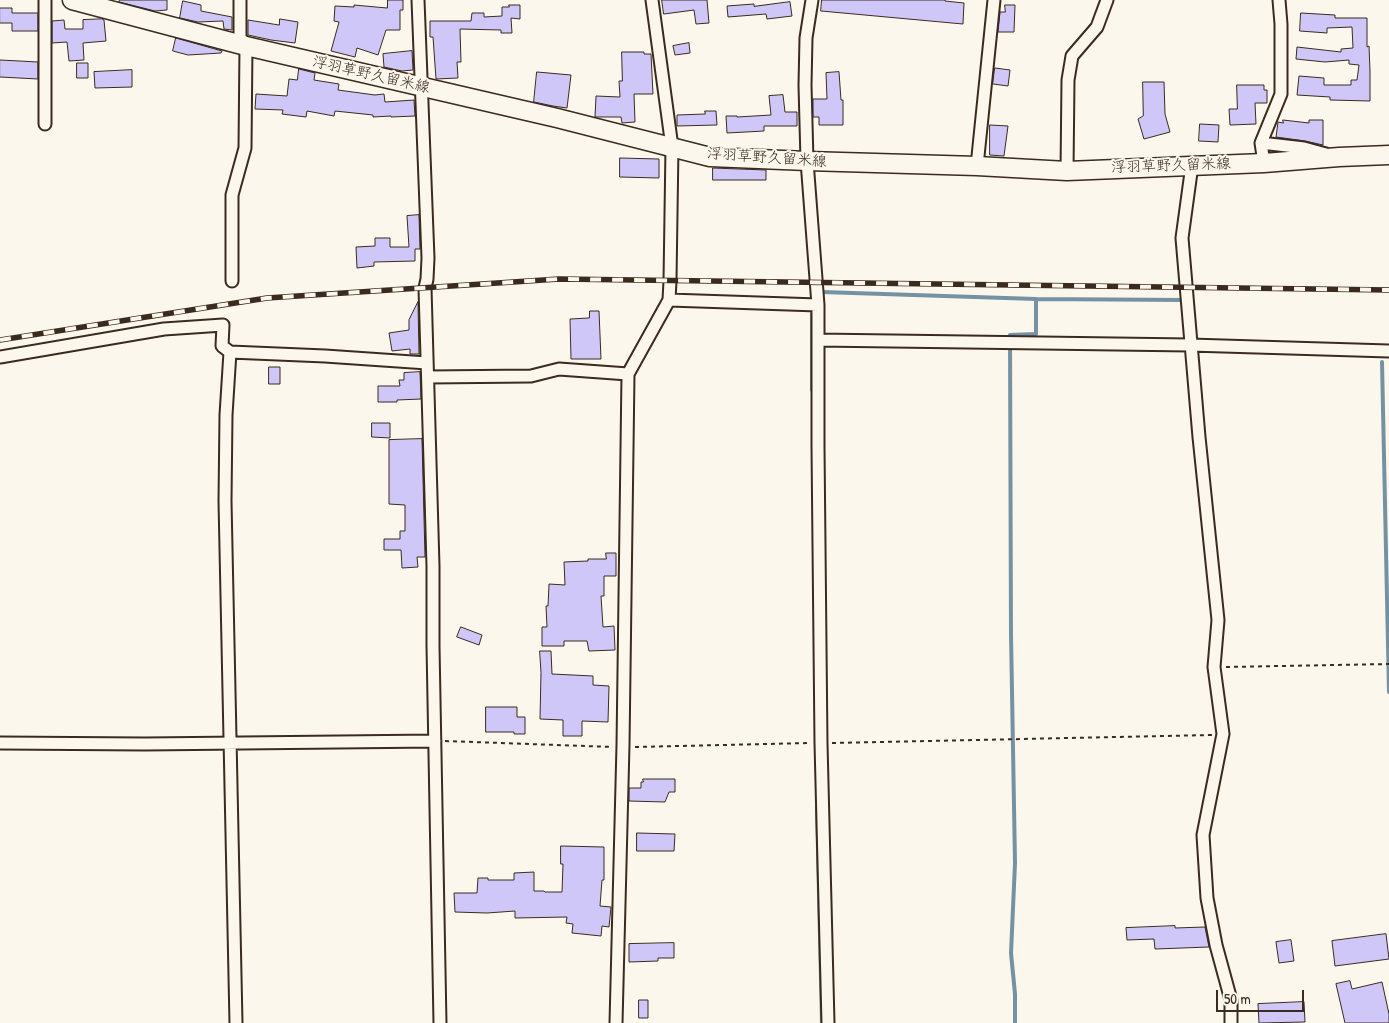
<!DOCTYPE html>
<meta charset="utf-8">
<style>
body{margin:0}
#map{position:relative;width:1389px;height:1023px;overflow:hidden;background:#fbf7ec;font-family:"Patrick Hand",sans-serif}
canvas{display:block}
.scale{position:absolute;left:1216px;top:990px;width:88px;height:22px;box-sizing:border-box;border:2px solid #3b2a1e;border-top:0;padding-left:6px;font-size:15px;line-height:18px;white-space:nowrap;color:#3b2a1e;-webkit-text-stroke:4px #fbf7ec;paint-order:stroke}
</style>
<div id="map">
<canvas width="1389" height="1023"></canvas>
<div class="scale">50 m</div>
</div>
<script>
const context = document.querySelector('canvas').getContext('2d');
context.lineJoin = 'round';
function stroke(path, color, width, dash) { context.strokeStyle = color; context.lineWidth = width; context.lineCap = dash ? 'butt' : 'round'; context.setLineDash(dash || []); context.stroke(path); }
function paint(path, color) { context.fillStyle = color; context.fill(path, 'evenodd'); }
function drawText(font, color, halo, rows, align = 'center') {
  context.font = font + ' "Patrick Hand","Klee One",sans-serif'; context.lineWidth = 4; context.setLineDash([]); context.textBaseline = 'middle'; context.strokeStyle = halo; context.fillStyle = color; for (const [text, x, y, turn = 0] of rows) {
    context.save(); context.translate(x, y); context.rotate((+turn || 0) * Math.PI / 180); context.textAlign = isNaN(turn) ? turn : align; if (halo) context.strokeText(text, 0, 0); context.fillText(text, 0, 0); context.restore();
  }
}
stroke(new Path2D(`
 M822,292L1036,299L1185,300
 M812,310V390
 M1382,362L1389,692
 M817,807L822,1023
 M1015,1023V994L1011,953L1015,863L1011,634L1010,335L1036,334V299`), '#7592a3', 4);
const building = new Path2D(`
 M120,0H167V10L155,11L119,2Z
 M388,0H403V10H400V30H386L378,55L357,48L355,57L331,51L339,22L334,21L335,6L354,7V5L387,8Z
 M662,0H707L709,23L696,24L694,10L664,14Z
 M822,0H945V1L964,3L963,24L821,11Z
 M183,1L201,5V11L232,17V30L224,29L223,21L198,22L180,18Z
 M790,2L792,16L767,19L766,14L728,17L727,6L754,4V6Z
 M509,5H520V19L511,18L512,33H501V30L460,29L461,62H457L458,78L436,79L433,37H430V21H471L472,13H484V17L502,16V7H509Z
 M1005,5H1015L1014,32H998L1000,12H1005Z
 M0,8H12V13H38V31H12V23H0Z
 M1301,13L1335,15V18H1367V47L1369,46L1370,71V101L1330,100V97L1297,95L1299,76L1324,78V85H1351V80H1357L1359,65L1349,64V60L1325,62L1296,59L1297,47L1341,52V49L1353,48L1352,27L1327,28V33L1300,31Z
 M102,19L104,20L106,41L83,43L84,60L69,61L67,42L52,43V21L64,20L65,29H83V20Z
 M280,19L298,22L295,43L271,40L248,35V20L279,25Z
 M176,38L222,51L221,53L188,55L173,51Z
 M689,43L690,53L675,55L673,46Z
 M412,51L413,70L402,71L384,67L383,54Z
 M622,52H644V54H651L653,94H634L635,122L622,123L621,117H595L596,96L620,97L619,81H622Z
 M0,60L38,62V79L0,77Z
 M77,63H88V78H77Z
 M995,68L1010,70L1008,86L993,84Z
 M299,69L315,73L314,80L339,84L338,90L375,95L384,94L385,102L414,100L415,116L391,117V116L373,117V115L335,111L334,116L307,111L306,117L282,114L283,110L255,109L256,94L287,96L289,79L297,80Z
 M132,70V87L95,88L94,72Z
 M537,72L571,75L567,108L553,106L534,102Z
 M839,72L841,100H843V125H819V117H813V99H827L826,73Z
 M1143,82H1164L1165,114L1170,132L1144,139L1138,119L1143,116Z
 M1237,85H1264V90H1267V103H1255L1256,124L1230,125L1229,109H1237Z
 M783,95L785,112H797V126H764V131L727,133L726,116H737V117L771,115L769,96Z
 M705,111H716L717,125L677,126V115L705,114Z
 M1283,120L1309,123V120H1323V145L1305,141L1276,137L1278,122L1283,123Z
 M1200,124L1219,125L1218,142L1199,141Z
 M990,125L1008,126L1004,156L990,155Z
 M620,158L659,159V178L620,177Z
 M713,168L766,170V180H713Z
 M419,215L420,249H415V261L374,262V266L357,268L356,247L375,246V238H390V247H409L407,216Z
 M418,302L419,354H410V349L392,351L389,333L409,330V320Z
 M590,311H599L601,359H571L570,319L589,318Z
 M269,367H280V384H269Z
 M420,372L421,399L397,400V402H378V386H400L399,380H404V373Z
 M372,423H390V438L372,437Z
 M422,439L425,557H417L418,567L402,568L401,550H384V539H400V531H405V505L389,504V440Z
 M606,553H616V576H604V596H601L603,627L614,626L615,650L589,651L587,641H564V646H542V627H547L546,606H548L549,584L565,585L564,562L588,561V559H606Z
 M461,627L482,635L479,645L457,637Z
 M540,651H551L552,674L593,676V685L609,686L608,722L582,721V736H563V720L540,719L541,673Z
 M486,707H517V717H525V734H514V732H486Z
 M643,779H675V792H669L665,802L629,801V788H641V782H643Z
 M637,833L675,834L674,851H637Z
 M561,846L604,847V880H602L600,906L611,907L609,927L602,926L601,936L572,933L573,924L566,923L567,917L515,918V911L487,913L455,912L454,893H477L478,878H488V880H514V873L534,872V891H544L545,892H562L563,864H561Z
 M1175,926V928L1205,927L1209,947L1155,949L1154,939L1127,940L1126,928Z
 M1386,934L1389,959L1335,966L1332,941Z
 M1291,940L1294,961L1279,963L1276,942Z
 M674,943V958H658V961L629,962V944Z
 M1350,981L1352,989L1382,982L1389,1014V1023H1345L1336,984Z
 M639,1000H648V1018H639Z
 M1304,1002L1305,1022L1259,1023L1258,1004Z`);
paint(building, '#d0c7f9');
stroke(building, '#3b2a1e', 1);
const minor = new Path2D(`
 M45,0V124
 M418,0L428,258L427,279L425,288L433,566V646L440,1023
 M812,0L806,38L805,85L807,161L818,305V447L821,743L828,1023
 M1261,143L1304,148L1326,154
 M1264,163L1261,143L1281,94V24L1279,0
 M1192,165L1182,238L1199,437L1218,620L1214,667L1223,734L1203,835L1207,898L1216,945L1231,1000V1023
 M977,166L994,0
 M1067,171L1068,80L1072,56L1097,27L1107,0
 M232,281V195L245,148L246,46L240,37V0
 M669,300L818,305
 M818,340L1190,345L1389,351
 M230,352L226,415L225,501L236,1023
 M0,357L164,329L223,325L222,346L230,352L325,356L427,363
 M428,377L531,376L559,369L628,374
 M0,743L145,744L435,741
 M616,1023L623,745L628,374L669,300L670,281L672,147L652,0`);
const primary = new Path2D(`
 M72,0L246,46L557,118L710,157L807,161L977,166L1067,171L1264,163L1339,157L1389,155`);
stroke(minor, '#3b2a1e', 15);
stroke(primary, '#3b2a1e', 21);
stroke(new Path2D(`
 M1226,667L1389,664
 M445,741L613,747
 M832,743L1212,735
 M635,747L810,743`), '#3b2a1e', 2, [4, 4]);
stroke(minor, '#fbf7ec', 11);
stroke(primary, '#fbf7ec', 18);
const rail = new Path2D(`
 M0,340L267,298L559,279L1389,290`);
stroke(rail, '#3b2a1e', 5.5);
stroke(rail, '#fbf7ec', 4, [11]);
drawText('15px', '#3b2a1e', '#fbf7ec', [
 ["浮羽草野久留米線",371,75,13],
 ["浮羽草野久留米線",767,158,4],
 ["浮羽草野久留米線",1171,166,-2]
]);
</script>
